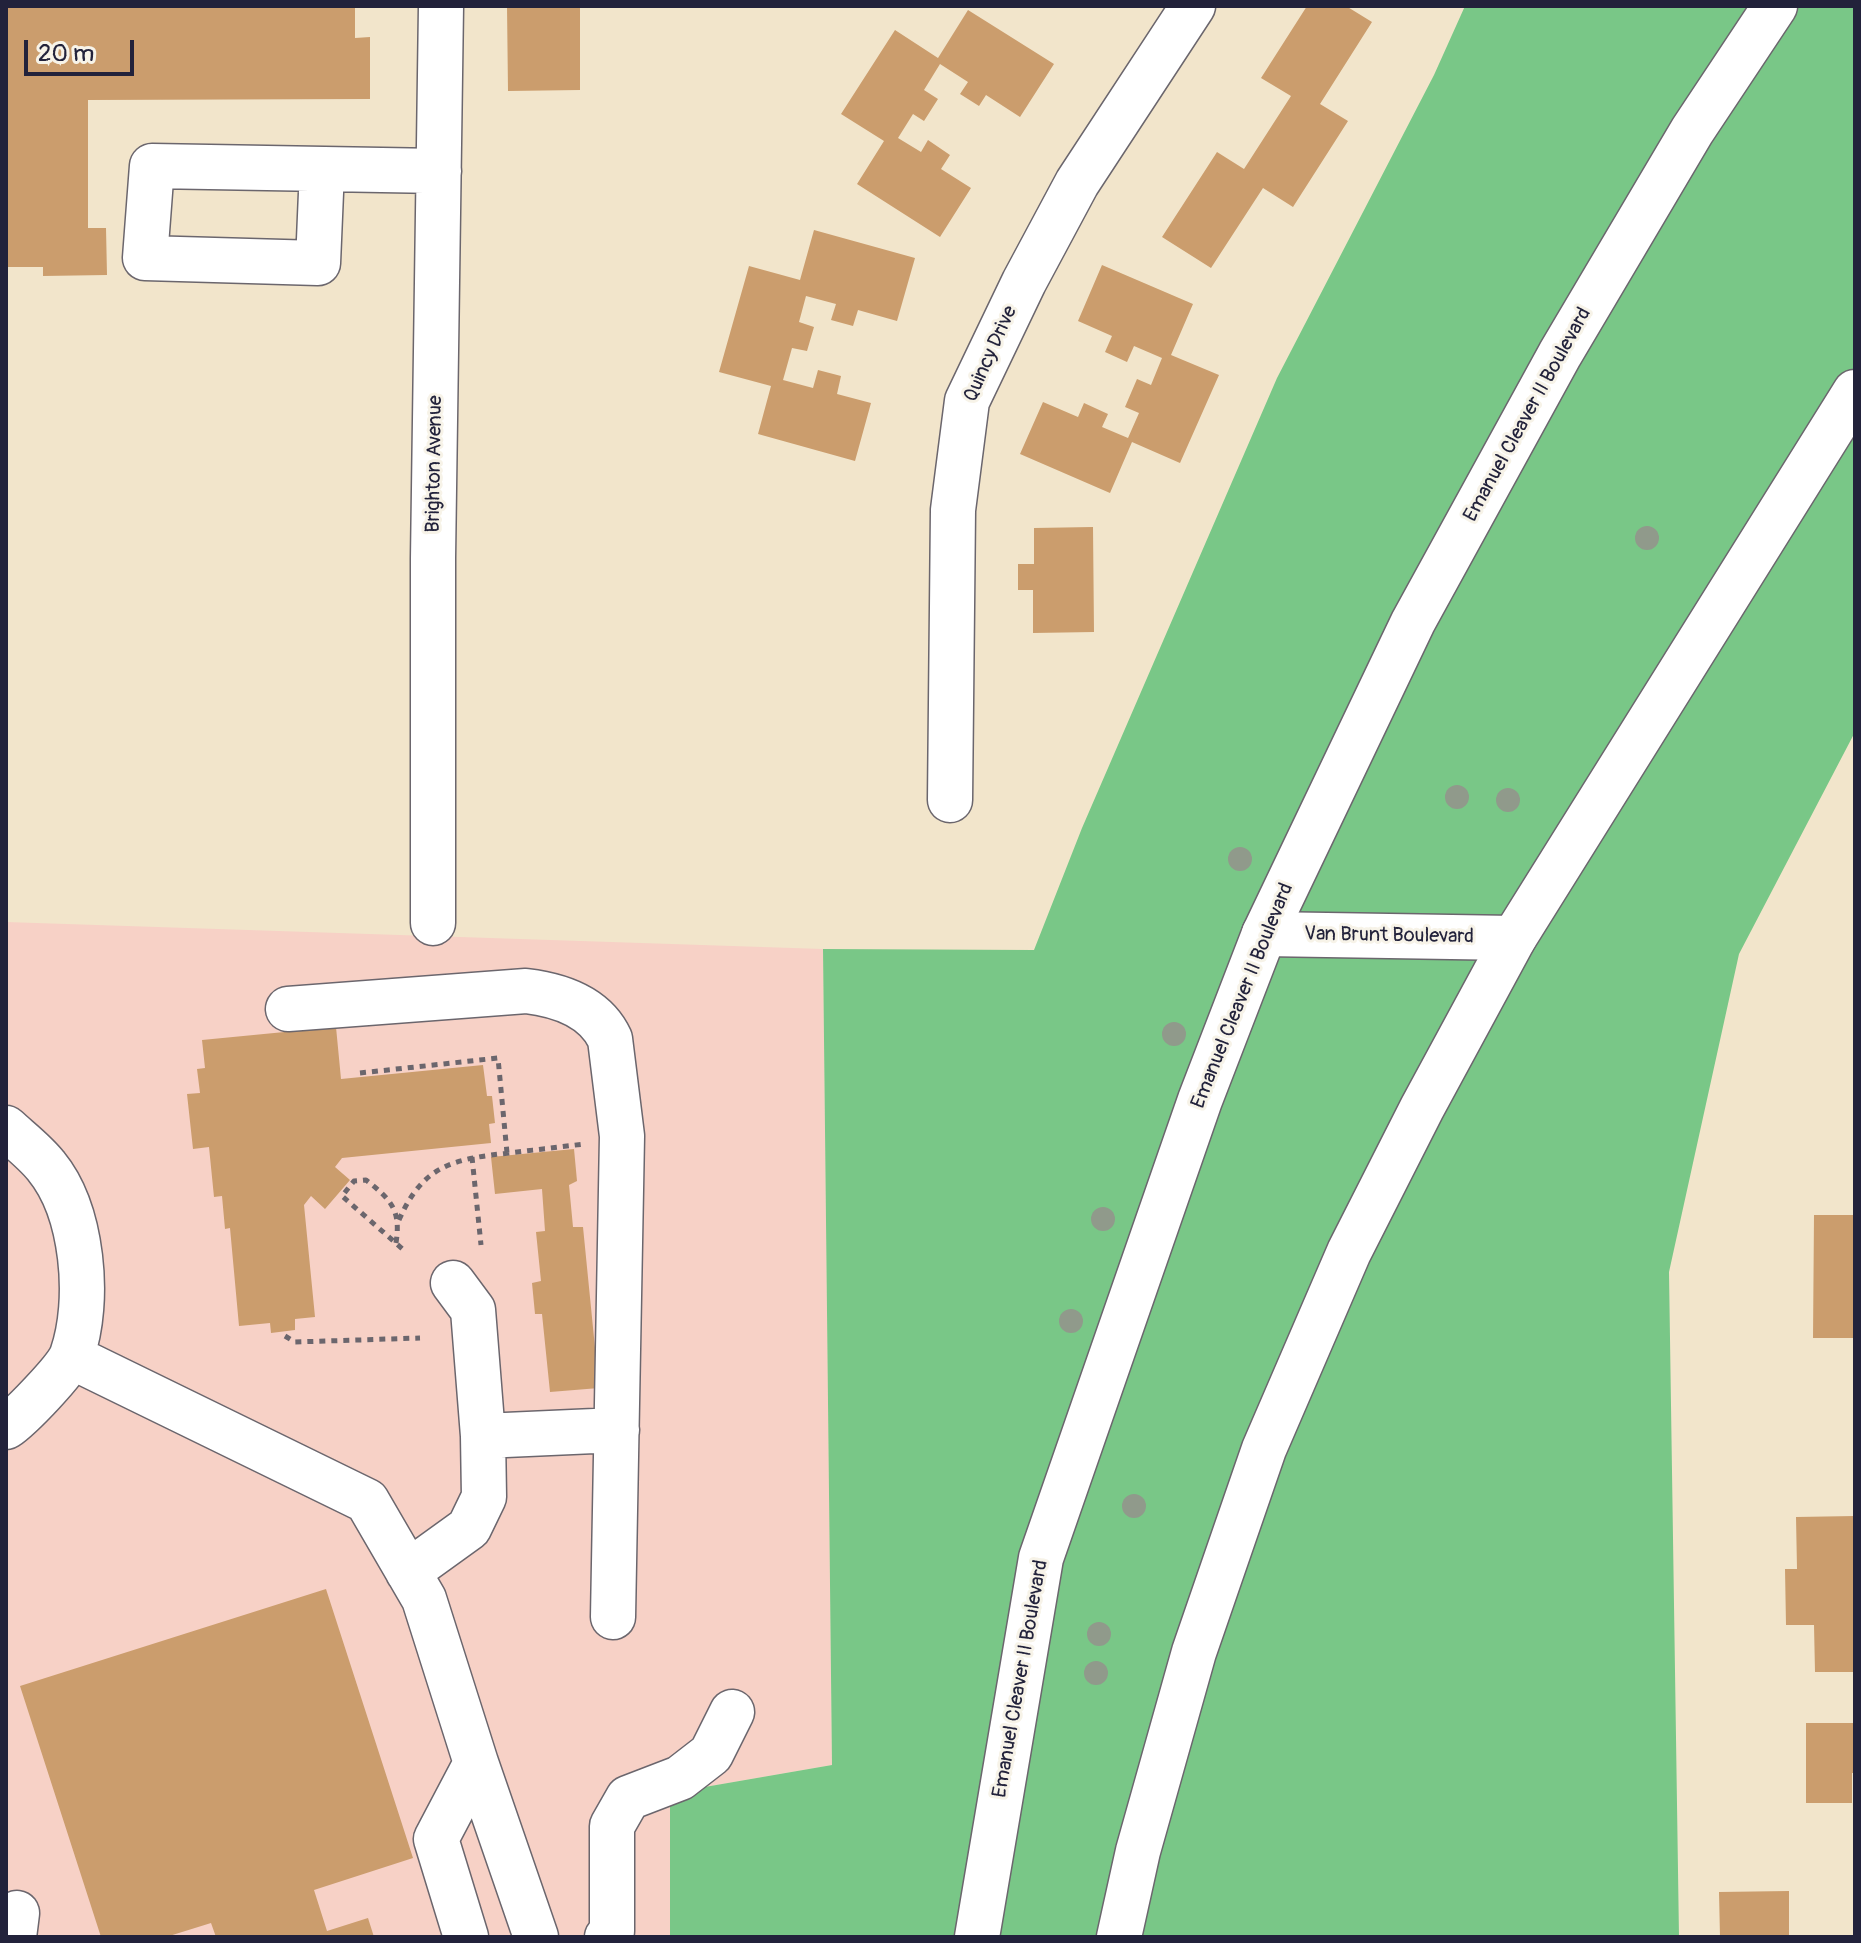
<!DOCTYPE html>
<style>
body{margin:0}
#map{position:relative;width:1861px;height:1943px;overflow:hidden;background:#f2e5cb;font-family:Pangolin,sans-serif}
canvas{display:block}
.frame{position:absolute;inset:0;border:8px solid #22223b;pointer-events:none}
.scale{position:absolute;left:24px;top:40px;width:110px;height:36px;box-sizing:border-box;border:4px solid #22223b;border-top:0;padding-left:10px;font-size:24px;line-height:28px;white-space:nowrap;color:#22223b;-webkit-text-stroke:6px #f7f3e8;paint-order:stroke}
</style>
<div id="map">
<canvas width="1861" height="1943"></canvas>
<div class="frame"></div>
<div class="scale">20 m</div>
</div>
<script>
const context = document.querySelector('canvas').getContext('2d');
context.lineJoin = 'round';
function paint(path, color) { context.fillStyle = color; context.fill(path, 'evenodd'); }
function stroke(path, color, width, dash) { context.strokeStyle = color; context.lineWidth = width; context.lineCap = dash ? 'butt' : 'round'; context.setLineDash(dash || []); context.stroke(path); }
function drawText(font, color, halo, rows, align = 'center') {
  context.font = font + ' Pangolin,sans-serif'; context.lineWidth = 6; context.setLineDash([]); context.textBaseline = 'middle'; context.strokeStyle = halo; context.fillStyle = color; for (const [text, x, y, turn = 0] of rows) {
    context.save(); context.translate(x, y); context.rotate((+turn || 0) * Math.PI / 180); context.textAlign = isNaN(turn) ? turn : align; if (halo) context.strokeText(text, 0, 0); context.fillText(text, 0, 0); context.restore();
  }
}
paint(new Path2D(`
 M6,922L823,949L832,1765L670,1793V1937H6Z`), '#f7d1c6');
paint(new Path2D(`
 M1465,6H1855V732L1739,954L1669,1272L1679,1937H670V1793L832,1765L823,949L1034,950L1082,828L1277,378L1434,75Z`), '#79c787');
paint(new Path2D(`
 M6,6H355V38L370,37V99L88,100V228H106L107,275L43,276V267H6Z
 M507,6H580V90L508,91Z
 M1307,6H1346L1372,22L1320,104L1348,121L1293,207L1263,188L1211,268L1162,237L1217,152L1244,169L1291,96L1261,78Z
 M968,10L1054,64L1020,117L986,95L979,106L960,94L968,82L940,64L924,90L938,99L924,121L913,114L898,138L921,152L928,140L950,155L941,169L971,188L940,237L857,184L884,141L841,114L895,30L938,58Z
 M814,230L915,258L897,321L858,310L853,326L831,320L836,304L806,296L799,322L814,327L807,351L792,348L783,380L813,388L818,370L841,376L837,394L871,403L855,461L758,434L771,386L719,372L749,266L800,280Z
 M1102,265L1193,304L1171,355L1219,375L1180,463L1132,442L1110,493L1020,454L1043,402L1078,417L1084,403L1108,414L1102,427L1128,438L1139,413L1125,407L1137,379L1151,385L1162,358L1134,346L1127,362L1105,352L1112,336L1078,321Z
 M1093,527L1094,632L1033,633V590H1018V564H1034V528Z
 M336,1027L341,1079L483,1065L487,1096H492L495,1123L489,1124L491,1143L342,1158L335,1167L350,1180L325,1209L311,1196L304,1205L315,1317L295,1319V1330L271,1333L270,1323L239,1326L230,1228L225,1229L222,1196L214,1197L209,1147L193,1149L187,1094L200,1093L197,1069L205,1068L202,1040Z
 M574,1149L577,1181L569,1185L573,1227H583L599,1388L550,1392L542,1314H535L532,1283L541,1281L536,1232L545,1231L542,1189L495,1194L491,1157Z
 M1814,1215H1855V1338H1813Z
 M1855,1516V1672H1815L1814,1625H1786L1785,1569H1797L1796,1517Z
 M326,1589L413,1858L314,1890L327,1931L368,1918L374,1937H216L211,1923L166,1937H101L20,1686Z
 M1806,1723H1853L1855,1773H1852V1803H1806Z
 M1789,1891V1937H1720L1719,1892Z`), '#cb9d6d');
const minor = new Path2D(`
 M322,169L318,263L145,258L152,166L439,171
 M950,800L953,510L967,401L1024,282L1077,183L1193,6
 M433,923V558L441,6
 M1264,934L1514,938
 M288,1009L526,991C559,995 595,1007 610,1039L622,1136L613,1617
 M6,1128C19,1140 35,1152 46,1166C83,1211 91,1300 72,1355C66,1370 21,1417 6,1427
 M72,1357L367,1501L424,1599L476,1763L536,1937
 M483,1436L617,1430
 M408,1572L469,1528L484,1497L483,1436L473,1310L453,1283
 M14,1937L17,1913
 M466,1937L436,1839L476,1763
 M607,1937L612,1931V1826L628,1798L680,1778L711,1754L732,1712`);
const major = new Path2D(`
 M977,1937L1041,1558L1200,1100L1264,934L1413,622L1560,354L1692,131L1775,6
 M1119,1937L1138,1851L1194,1652L1264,1449L1349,1252L1422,1108L1514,938L1855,392`);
stroke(minor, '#6b666d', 47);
stroke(major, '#6b666d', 47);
stroke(new Path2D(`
 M360,1073L498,1058L507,1153
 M472,1157L481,1245
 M399,1220C423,1165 453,1159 509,1153C534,1150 559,1147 584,1144
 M396,1243C401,1211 392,1200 366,1180L354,1181L342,1196L406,1252
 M285,1336L295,1342L420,1338`), '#6b666d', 5, [6, 6]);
stroke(minor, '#fff', 44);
stroke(major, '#fff', 44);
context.fillStyle = '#909a8b';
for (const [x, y] of [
 [1647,538],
 [1457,797],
 [1508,800],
 [1240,859],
 [1174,1034],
 [1103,1219],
 [1071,1321],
 [1134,1506],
 [1099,1634],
 [1096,1673]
]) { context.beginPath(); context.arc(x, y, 12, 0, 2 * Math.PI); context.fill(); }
drawText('20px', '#22223b', '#f7f3e8', [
 ["Quincy Drive",991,354,-66],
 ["Emanuel Cleaver II Boulevard",1528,415,-61],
 ["Brighton Avenue",435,464,-89],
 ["Van Brunt Boulevard",1389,936,1],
 ["Emanuel Cleaver II Boulevard",1243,996,-68],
 ["Emanuel Cleaver II Boulevard",1021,1679,-80]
]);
</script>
